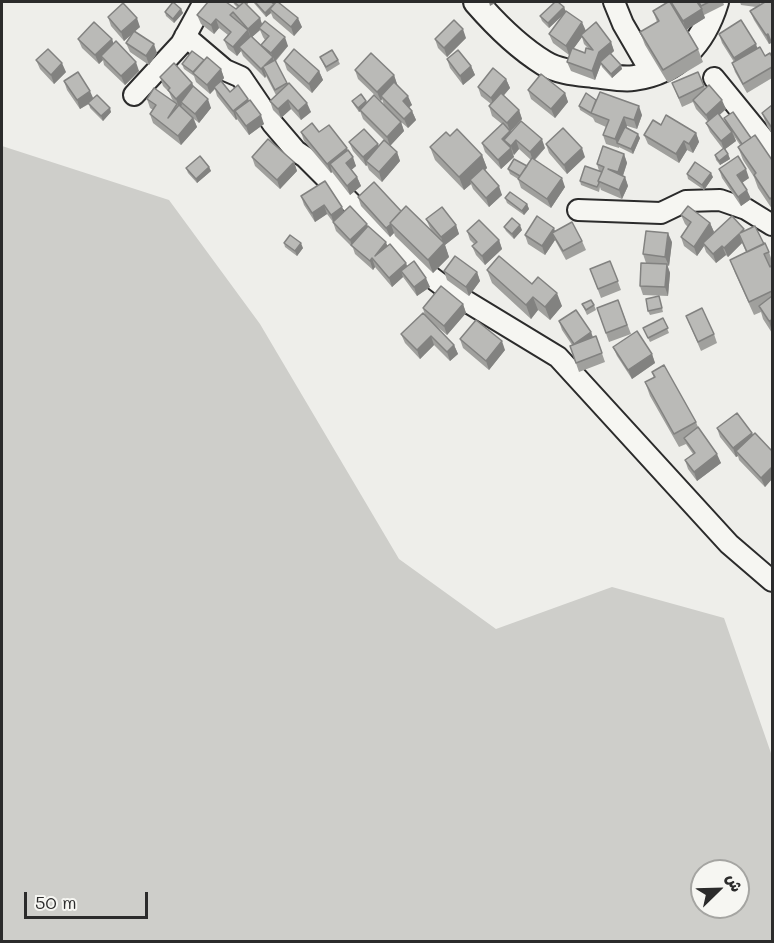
<!DOCTYPE html>
<meta charset="utf-8">
<style>
body{margin:0}
#map{position:relative;width:774px;height:943px;overflow:hidden;background:#eeeeea;font-family:Mali,"Playpen Sans Arabic",sans-serif}
canvas{display:block}
.frame{position:absolute;inset:0;border:3px solid #2b2b2b;pointer-events:none}
.north{position:absolute;left:690px;top:859px;width:60px;height:60px;box-sizing:border-box;background:#f6f6f2;border:2px solid #a5a5a2;border-radius:50%;rotate:67deg;font-size:16px;font-weight:700;line-height:24px;text-align:center;color:#2b2b2b}
.north::after{content:'';display:block;margin:auto;width:21px;height:27px;background:#2b2b2b;clip-path:polygon(50% 0,100% 100%,50% 72%,0 100%)}
.scale{position:absolute;left:24px;top:892px;width:124px;height:27px;box-sizing:border-box;border:3px solid #2b2b2b;border-top:0;padding-left:8px;font-size:18px;line-height:21px;white-space:nowrap;color:#2b2b2b;-webkit-text-stroke:4px #f6f6f2;paint-order:stroke}
</style>
<div id="map">
<canvas width="774" height="943"></canvas>
<div class="frame"></div>
<div class="north">ش</div>
<div class="scale">50 m</div>
</div>
<script>
const context = document.querySelector('canvas').getContext('2d');
context.lineJoin = 'round';
function paint(path, color) { context.fillStyle = color; context.fill(path, 'evenodd'); }
function stroke(path, color, width, dash) { context.strokeStyle = color; context.lineWidth = width; context.lineCap = dash ? 'butt' : 'round'; context.setLineDash(dash || []); context.stroke(path); }
paint(new Path2D(`
 M2,146L169,200L260,324L399,559L496,629L612,587L724,618L772,756V941H2ZM702,871H738V907H702Z`), '#cececa');
const minor = new Path2D(`
 M614,2L623,24L652,74
 M185,36L225,70L241,77L273,124L296,151L305,157L406,258L451,292L558,357L729,544L772,581
 M714,78L772,149
 M134,95L181,44L204,2
 M578,210L661,213L686,201L720,200L746,209L772,225`);
const tertiary = new Path2D(`
 M476,2C496,25 518,47 544,63C559,72 576,73 593,75C606,76 621,80 634,78C678,72 704,42 716,2`);
stroke(minor, '#2b2b2b', 24);
stroke(tertiary, '#2b2b2b', 28);
stroke(minor, '#f6f6f2', 20);
stroke(tertiary, '#f6f6f2', 24);
paint(new Path2D(`
 M233,2H249L247,5L260,18L262,25L288,46L276,61L287,85L311,112L301,120L291,109L281,118L273,110L270,101L276,95L266,76L265,78L243,56L241,51L237,56L228,49L224,40L228,35L219,28L214,34L201,24L197,15L236,9L237,7L234,4ZM260,30L263,37L265,40L261,45L262,47L252,37Z
 M253,2H272L302,27L294,36L273,18L271,13L266,17Z
 M698,2H723L724,5L704,15L703,13L705,18L687,29L698,49L703,62L668,83L645,45L640,32L657,22L653,11L700,6Z
 M740,2H761L760,5L772,2V46L771,43L769,44L754,20L750,11L756,7L741,5Z
 M564,7L565,11L586,31L611,42L614,51L611,54L622,69L612,78L602,67L601,64L595,80L571,71L567,62L571,53L569,55L553,43L549,34L564,14L549,28L542,21L540,16ZM582,37L584,44L588,48L585,53L573,49Z
 M181,9L183,13L174,23L166,16L165,12Z
 M108,17L140,27L135,31L157,53L149,65L130,52L126,43L133,33L124,41L111,26Z
 M719,34L758,48L765,56L772,57V78L747,93L735,72L732,63L734,62L722,43Z
 M466,38L447,57L438,48L435,39Z
 M78,39H112L113,43L139,71L125,85L104,65L103,60L99,64L82,48Z
 M320,57L338,60L340,64L327,72Z
 M447,59L471,66L475,75L463,85L450,68Z
 M36,60L66,72L54,84L40,69Z
 M204,60L221,69L224,78L222,81L230,92L248,99L264,124L249,135L237,119L236,120L217,96L215,89L210,94L196,82L194,76L184,69L182,64Z
 M284,61L319,71L323,80L312,93L287,70Z
 M355,70L394,75L397,84L412,105L409,107L412,111L416,120L408,128L401,122L404,131L390,146L397,152L400,161L382,182L369,170L367,165L366,166L353,151L349,142L379,146L384,140L363,119L360,111L359,112L354,105L352,101H366L367,103L384,105L382,99L381,101L358,79Z
 M698,72L705,88L726,109L719,115L727,125L724,118L751,137L772,160V209L758,188L754,177L743,160L738,147L740,145L734,136L736,141L725,149L728,154L730,159L720,165L716,160L715,155L723,149L710,132L706,123L708,122L696,109L693,102L682,107L672,83Z
 M160,77L192,83L194,87L211,108L199,123L194,119L197,127L181,145L153,123L150,114L153,110L150,108L147,99L174,102L172,99L169,92L163,86Z
 M506,79L510,88L503,96L519,110L522,119L510,132V133L545,148L535,160L565,187L551,208L521,188L518,179L510,174L508,169L527,166L531,160L519,149L514,155L512,153L514,157L501,169L485,152L482,143L502,124L492,116L489,106L491,104L481,96L478,87Z
 M64,81L93,98L111,112L103,121L90,108L89,104L80,109L67,90Z
 M528,90L565,93L568,102L555,118L531,99Z
 M596,100L642,115L637,129L627,126L626,128L640,138L633,154L619,147V148L606,144L603,135L606,127L595,122L593,118L580,110L579,106Z
 M772,105V134L767,126L762,113Z
 M661,125L696,133L699,142L693,153L687,150L679,163L648,144L644,135Z
 M301,132H319L348,150L356,166L351,170L357,177L361,186L350,195L332,172L331,173L304,141Z
 M450,136L482,155L487,168L485,170L502,195L489,207L473,189L471,184L464,190L435,160L430,147Z
 M546,144L585,157L567,174L549,153Z
 M624,154L627,163L623,176L625,177L628,186L622,199L601,190L600,187L599,192L581,185L580,181L599,171L597,164Z
 M252,157L294,162L297,171L280,189L255,166Z
 M209,167L211,171L197,183L188,173L186,168Z
 M719,169L749,178L742,183L751,199L741,206L722,178Z
 M687,174L713,177L704,190L688,179Z
 M301,196L344,211L367,224V226L406,263L407,267L430,287L417,296L403,277L392,287L375,267L373,270L355,254L353,248L336,231L333,222L327,214L315,222L304,205Z
 M358,197L401,211L432,231L430,228L426,219L456,225L459,234L445,245L449,257L433,273L395,236L394,233L390,237L361,206Z
 M505,198L527,204L529,209L524,215L507,203Z
 M681,215L710,223L714,232L711,236L744,231L764,244L769,252L772,261V333L763,319L761,312L754,315L735,273L730,260L746,252L742,243L728,257L726,255L716,263L706,252L704,246L697,256L684,246L681,237L688,227L685,224Z
 M504,227L522,230L514,239L506,231Z
 M467,231L499,240L502,249L485,265L476,255L472,246L474,244L470,240Z
 M555,231L582,241L586,250L566,260L555,240L545,255L528,244L525,235Z
 M672,242L669,266L667,265L670,273L668,296L643,295L640,286L646,263L643,254Z
 M284,243L303,248L297,256L285,247Z
 M610,261L621,290L601,298L590,269Z
 M487,270L532,284L562,306L550,320L538,310L531,319L492,283Z
 M444,271L477,272L480,281L469,296L447,280Z
 M659,296L663,312L650,315L648,311Z
 M618,300L631,334L609,342L597,308Z
 M463,304L466,313L447,335L429,320L454,345L458,354L450,361L434,345L420,359L405,343L401,334L425,316L423,308Z
 M582,304L594,305L596,310L587,315Z
 M686,316L714,334L717,343L701,351Z
 M663,318L669,333L650,342L643,328Z
 M559,321L591,332L593,337L596,336L605,362L579,372L570,346L572,345L562,330Z
 M460,339L505,350L489,370L463,348Z
 M613,347L652,354L655,363L632,379L617,356Z
 M652,372L696,422L698,427L721,463L697,481L688,469L685,460L693,454L686,444L679,447L650,396L645,382L654,378Z
 M717,428L752,433L753,435L772,451V479L765,487L739,460L738,456L736,457L720,437Z`), '#a0a09d');
paint(new Path2D(`
 M489,2H497L490,6Z
 M274,5L270,9L271,13L266,17L265,13Z
 M564,7L566,12L549,28L548,23Z
 M181,9L183,13L174,23L173,19Z
 M702,9L705,18L686,30L683,21Z
 M137,18L140,27L124,41L121,32Z
 M260,18L263,27L259,28L260,30L251,38L248,29Z
 M298,18L302,27L294,36L291,27Z
 M216,19L219,28L214,34L211,25Z
 M582,22L586,31L581,35L582,37L569,55L566,46Z
 M463,29L466,38L447,57L444,48Z
 M248,30L251,39L239,47L241,51L237,56L233,47Z
 M768,34L771,43L769,44L766,35Z
 M285,37L288,46L274,62L271,53Z
 M112,39L115,48L101,56L103,60L99,64L95,55Z
 M611,42L614,51L600,62L601,64L595,80L592,71L599,52Z
 M154,44L157,53L149,65L146,56Z
 M756,44L759,53L737,67L734,58Z
 M273,57L276,66H264Z
 M136,62L139,71L125,85L121,76Z
 M62,63L66,72L54,84L51,75Z
 M621,65L622,69L612,78L611,74Z
 M471,66L475,75L463,85L460,76Z
 M263,67L266,76L265,78L261,69Z
 M221,69L224,78L210,94L207,85Z
 M319,71L323,80L312,93L309,84Z
 M394,75L397,84L381,96L382,99L381,101L377,92Z
 M506,79L510,88L494,107L491,98Z
 M192,83L196,92L181,102L182,105L179,108L176,99Z
 M90,91L94,100L80,109L77,100Z
 M565,93L568,102L555,118L551,109Z
 M408,96L412,105L406,110L403,101Z
 M208,99L211,108L199,123L195,114Z
 M248,99L252,108L235,111L237,119L236,120L233,111Z
 M288,100L291,109L281,118L278,109Z
 M722,100L726,109L710,124L706,115Z
 M366,101L368,105L359,112L358,108Z
 M307,103L311,112L301,120L298,111Z
 M639,106L642,115L637,129L634,120Z
 M110,108L111,112L103,121L101,116Z
 M519,110L522,119L510,132L513,140H504L507,146L502,139L510,131L507,123Z
 M412,111L416,120L408,128L404,119Z
 M261,115L264,124L249,135L246,126Z
 M624,117L627,126L620,144L617,143L619,148L615,139Z
 M193,118L197,127L181,145L178,136Z
 M401,122L404,131L390,146L387,137Z
 M732,132L736,141L724,150L721,141Z
 M696,133L699,142L693,153L689,144Z
 M638,134L640,138L633,154L631,149Z
 M542,139L545,148L533,161L530,152Z
 M516,140L519,149L514,155L511,146Z
 M684,141L687,150L679,163L676,154Z
 M378,144L381,153L366,161L367,165L366,166L363,157Z
 M347,148L350,157L330,164L332,172L331,173L327,164Z
 M511,148L514,157L501,169L498,160Z
 M582,148L585,157L567,174L564,165Z
 M397,152L400,161L382,182L379,172Z
 M624,154L627,163L621,181L618,172Z
 M728,154L730,159L720,165L719,161Z
 M482,155L487,168L472,183L470,180L471,184L464,190L459,177Z
 M353,157L356,166L349,172L346,163Z
 M294,162L297,171L280,189L277,180Z
 M209,167L211,171L197,183L196,179Z
 M746,169L749,178L740,184L737,175Z
 M711,173L713,177L704,190L702,185Z
 M357,177L361,186L350,195L347,186Z
 M625,177L628,186L622,199L619,190Z
 M562,178L565,187L551,208L547,199Z
 M499,186L502,195L489,207L486,198Z
 M747,190L751,199L741,206L738,197Z
 M527,204L529,209L524,215L522,211Z
 M324,205L327,214L315,222L312,213Z
 M342,207L346,216L334,224L331,215Z
 M710,223L714,232L704,245L703,243L704,246L697,256L694,247Z
 M367,224L370,233L352,246L350,240Z
 M391,224L394,233L390,237L386,228Z
 M456,225L459,234L445,245L449,257L433,273L428,260L443,244L441,237Z
 M520,225L522,230L514,239L512,234Z
 M554,228L557,237L552,233L555,240L545,255L542,246Z
 M668,233L672,242L669,266L665,257Z
 M739,234L742,243L728,257L724,248Z
 M499,240L502,249L485,265L482,256Z
 M386,242L389,251L375,256Z
 M301,243L303,248L297,256L295,251Z
 M722,246L726,255L716,263L713,254Z
 M372,258L375,267L373,270L370,261Z
 M406,263L409,272L401,271L403,277L392,287L389,278Z
 M667,264L670,273L668,296L665,287Z
 M477,272L480,281L469,296L466,287Z
 M426,278L430,287L417,296L414,287Z
 M557,293L562,306L550,320L545,307Z
 M533,297L538,310L531,319L526,305Z
 M463,304L466,313L447,335L444,326Z
 M772,320V332L769,321Z
 M591,332L594,341L577,353L574,344Z
 M431,336L434,345L420,359L417,350Z
 M502,341L505,350L489,370L486,361Z
 M454,345L458,354L450,361L447,352Z
 M652,354L655,363L632,379L628,370Z
 M752,433L756,442L736,451L738,456L736,457L733,448Z
 M717,454L721,463L697,481L694,472Z
 M772,467V479L765,487L761,478Z`), '#828280');
const building = new Path2D(`
 M173,2L181,9L173,19L165,12Z
 M208,2H226L236,9L244,2L260,18L248,29L233,12L230,15L248,30L233,47L224,40L231,32L216,19L211,25L197,15Z
 M234,2H244L239,6Z
 M255,2H271L274,4L265,13Z
 M276,2H278L298,18L291,27L270,9Z
 M555,2H558L564,7L548,23L540,16Z
 M668,2H670L698,49L663,70L640,32L659,21L653,11Z
 M671,2H697L702,9L683,21Z
 M699,2H709L701,6Z
 M765,2H772V44L768,34L766,35L750,11Z
 M123,3L137,18L121,32L108,17Z
 M566,11L582,22L566,46L549,34Z
 M454,20L463,29L444,48L435,39Z
 M741,20L756,44L734,58L719,34Z
 M265,21L285,37L271,53L261,45L269,36L259,28Z
 M94,22L112,39L95,55L78,39Z
 M596,22L611,42L599,52L592,71L567,62L572,48L585,53L586,48L593,50L581,35Z
 M134,31L154,44L146,56L126,43Z
 M251,36L273,57L264,66L275,60L287,83L275,90L263,67L261,69L239,47Z
 M116,41L136,62L121,76L101,56Z
 M760,47L765,56L770,53L772,57V67L743,84L732,63Z
 M48,49L62,63L51,75L36,60Z
 M294,49L319,71L309,84L284,61Z
 M332,50L338,60L326,67L320,57Z
 M458,50L471,66L460,76L447,59Z
 M192,51L204,60L193,72L182,64Z
 M371,53L394,75L377,92L355,70Z
 M610,53L621,65L611,74L600,62Z
 M207,57L221,69L207,85L193,73Z
 M174,63L192,83L176,99L168,90L170,88L160,77Z
 M493,68L506,79L491,98L478,87Z
 M78,72L90,91L77,100L64,81Z
 M698,72L704,86L679,98L672,83Z
 M541,74L565,93L551,109L528,90Z
 M221,81L230,92L238,85L248,99L233,111L214,87Z
 M394,82L408,96L403,101L412,111L404,119L381,96Z
 M289,83L307,103L298,111L288,100L278,109L270,101Z
 M709,85L722,100L706,115L693,100Z
 M193,86L208,99L195,114L181,102Z
 M154,88L177,104L168,118L179,105L193,118L178,136L150,114L156,105L147,99Z
 M600,92L639,106L634,120L624,117L615,139L603,135L609,120L591,113Z
 M501,93L519,110L507,123L489,106Z
 M586,93L596,100L591,113L579,106Z
 M361,94L366,101L358,108L352,101Z
 M97,95L110,108L101,116L88,103Z
 M374,95L401,122L387,137L360,110Z
 M250,100L261,115L246,126L235,111Z
 M772,105V128L762,113Z
 M733,112L751,138L742,144L724,118Z
 M718,113L732,132L721,141L706,123Z
 M666,115L696,133L689,144L684,141L676,154L644,135L653,120L661,125Z
 M521,121L542,139L530,152L516,140L511,146L504,140Z
 M312,123L319,132L329,125L347,148L327,164L301,132Z
 M503,123L510,131L502,139L511,148L498,160L482,143Z
 M625,127L638,134L631,149L617,143Z
 M563,128L582,148L564,165L546,144Z
 M364,129L378,144L363,157L349,142Z
 M457,129L482,155L459,177L430,147L446,132L450,136Z
 M755,135L772,160V197L770,199L754,175L756,173L738,147Z
 M268,139L294,162L277,180L252,157Z
 M384,140L397,152L379,172L366,161Z
 M603,146L624,154L618,172L608,169L625,177L619,190L598,181L604,167L597,164Z
 M724,148L728,154L719,161L715,155Z
 M348,150L353,157L346,163L357,177L347,186L330,164Z
 M200,156L209,167L196,179L186,168Z
 M738,156L746,169L737,175L747,190L738,197L719,169Z
 M532,158L562,178L547,199L518,179Z
 M514,159L527,166L520,176L508,169Z
 M695,162L711,173L702,185L687,174Z
 M585,166L602,172L598,181L599,183L597,187L580,181Z
 M483,168L499,186L486,198L470,180Z
 M325,181L342,207L331,215L324,205L312,213L301,196Z
 M374,182L401,211L390,223L391,224L386,228L358,197Z
 M510,192L527,204L522,211L505,198Z
 M350,206L367,224L350,240L333,222Z
 M406,206L444,243L428,260L390,223Z
 M688,206L710,223L694,247L681,237L691,222L681,215Z
 M442,207L456,225L441,237L426,219Z
 M537,216L554,228L542,246L525,235Z
 M732,216L744,229L740,233L755,226L764,244L747,252L739,234L724,248L722,246L713,254L703,243Z
 M512,218L520,225L512,234L504,227Z
 M479,220L499,240L482,256L472,246L477,242L467,231Z
 M572,222L582,241L563,251L552,233Z
 M368,226L386,242L375,256L390,244L406,263L389,278L372,258L370,261L351,245Z
 M646,231L668,233L665,257L643,254Z
 M290,235L301,243L295,251L284,243Z
 M765,243L769,252L764,254L770,267L772,265V291L749,302L730,260Z
 M455,256L477,272L466,287L444,271Z
 M499,256L532,284L538,277L557,293L545,307L533,297L526,305L487,270Z
 M414,261L426,278L414,287L401,271Z
 M610,261L618,281L598,289L590,269Z
 M641,263L667,264L665,287L640,286Z
 M441,286L463,304L444,326L423,308Z
 M659,296L662,308L648,311L646,299Z
 M772,296V321V320L769,321L759,306Z
 M591,300L594,305L586,310L582,304Z
 M618,300L627,325L606,333L597,308Z
 M702,308L714,334L698,342L686,316Z
 M576,310L591,332L574,344L559,321Z
 M423,313L454,345L447,352L431,336L417,350L401,334Z
 M663,318L668,328L648,338L643,328Z
 M476,320L502,341L486,361L460,339Z
 M637,331L652,354L628,370L613,347Z
 M596,336L602,353L576,363L570,346Z
 M664,365L696,422L674,434L645,382L655,377L652,372Z
 M737,413L752,433L733,448L717,428Z
 M698,427L717,454L694,472L685,460L695,453L684,438Z
 M755,433L772,451V467L761,478L736,451Z`);
paint(building, '#babab7');
stroke(building, '#828280', 1.5);
</script>
